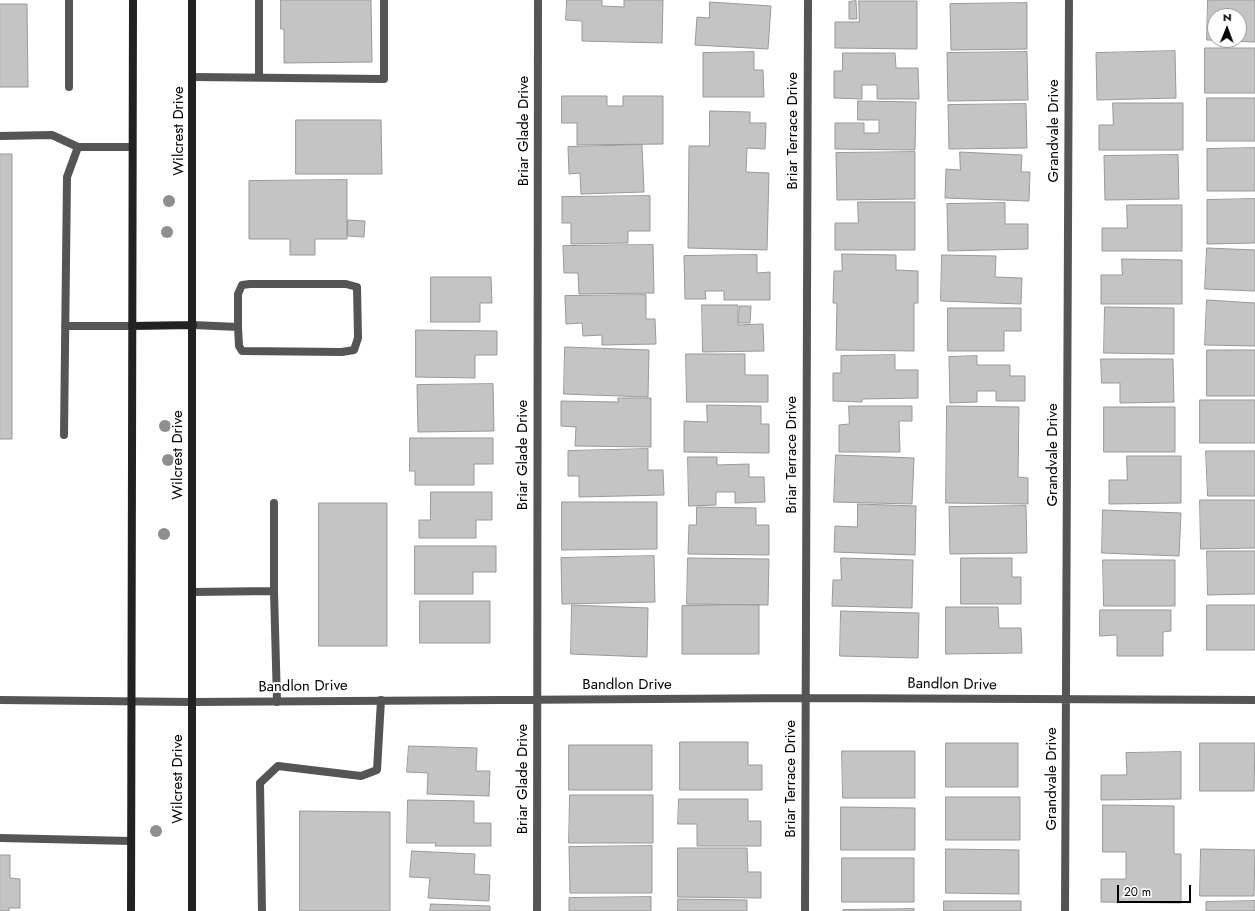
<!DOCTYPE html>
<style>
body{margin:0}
#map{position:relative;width:1255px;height:911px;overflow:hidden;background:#fff;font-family:Jost,sans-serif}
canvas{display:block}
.north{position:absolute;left:1207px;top:8px;width:40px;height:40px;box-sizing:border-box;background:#fff;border:1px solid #999;border-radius:50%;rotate:1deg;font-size:11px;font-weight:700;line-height:16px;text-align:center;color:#000}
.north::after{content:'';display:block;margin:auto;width:14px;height:18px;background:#000;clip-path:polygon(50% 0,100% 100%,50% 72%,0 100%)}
.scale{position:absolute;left:1117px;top:885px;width:74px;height:18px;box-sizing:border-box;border:2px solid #000;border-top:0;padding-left:5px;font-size:12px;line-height:14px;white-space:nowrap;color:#000;-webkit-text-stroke:3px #fff;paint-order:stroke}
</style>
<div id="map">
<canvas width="1255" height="911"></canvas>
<div class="north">N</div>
<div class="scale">20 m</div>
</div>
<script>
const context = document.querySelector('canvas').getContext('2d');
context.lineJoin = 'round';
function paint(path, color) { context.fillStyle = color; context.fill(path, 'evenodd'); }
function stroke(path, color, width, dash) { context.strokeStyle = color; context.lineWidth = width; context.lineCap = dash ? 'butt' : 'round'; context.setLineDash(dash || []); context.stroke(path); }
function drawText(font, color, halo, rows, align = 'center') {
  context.font = font + ' Jost,sans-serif'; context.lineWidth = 4; context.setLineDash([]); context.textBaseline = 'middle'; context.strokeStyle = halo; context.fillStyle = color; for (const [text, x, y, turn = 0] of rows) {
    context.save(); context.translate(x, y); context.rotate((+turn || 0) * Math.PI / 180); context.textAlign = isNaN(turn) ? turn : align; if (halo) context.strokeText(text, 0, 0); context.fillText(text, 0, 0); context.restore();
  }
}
const building = new Path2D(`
 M281,0H371L372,62L284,63V29H281Z
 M567,0H602V6L624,7V0H663L662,43L582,41V21L566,20Z
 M1208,0H1255V42L1207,40ZM1215,16H1239V40H1215Z
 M856,1L857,19H849V2Z
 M859,1H917V49L835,48V22H859Z
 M710,2L771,6L768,49L695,45L697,17L709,18Z
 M1027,3V49L951,50L950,4Z
 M0,4H27L28,87H0Z
 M1205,48H1255V93H1205Z
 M1175,51L1176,98L1097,100L1096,53Z
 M754,52V70H763L764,97H703V53Z
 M1027,52L1028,100L948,101L947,53Z
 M843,53H895L896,68H918L919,99H877V85H862V99L834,98V71H842Z
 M562,96H607V106H623V96H663V144L577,145V123H562Z
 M1207,98H1255V141H1207Z
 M858,101L916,102L915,150L835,149V123H864V133H879V120H858Z
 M1113,103H1183V150H1099V125H1113Z
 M1026,104L1027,148L949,149L948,105Z
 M710,111L750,112V123H766L765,149L747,148L746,172L769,173L767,250L688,248L689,146H709Z
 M296,120H381L382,174H296Z
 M642,145L644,192L581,194L580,173L569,174L568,147Z
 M1255,148V191H1207V149Z
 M915,152V199L837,200L836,153Z
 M960,152L1022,155L1021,172H1030L1029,201L945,198L946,169L960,170Z
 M0,154H12V439H0Z
 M1178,155L1179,199L1105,200L1104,156Z
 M347,180V239H315V255H290V239H249V181Z
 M650,196V231H628V243L571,244V223H562V197Z
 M1255,199V243L1207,244V200Z
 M858,202H915V250H835V223H858Z
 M1005,203V224H1028V249L948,251L947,204Z
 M1127,205H1182V251H1102V228H1127Z
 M348,220L365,221L364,237L348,236Z
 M653,245L654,293L579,294L578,273H564L563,246Z
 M1207,248L1255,250V291L1205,289Z
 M842,254L896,255V270L918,271V303H914V351L836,350L837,303H833L834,271H842Z
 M757,255V273L770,272V300H724V291H705L706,299H685L684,256Z
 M942,255L996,256L995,277L1022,278L1021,304L941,301Z
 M1122,259L1182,260V304H1101V275H1122Z
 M431,277H491L492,303H480V322H431Z
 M646,295V319H655L656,344L602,345V335L583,336L582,323L566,324L565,296Z
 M1207,300L1255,303V346L1205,345Z
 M702,305H738V325L763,324L764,351L703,352Z
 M740,306H751L750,323H739Z
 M1105,307L1174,308V354L1104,353Z
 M948,308H1021V331H1004V351H948Z
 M416,330L497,331V355H475V378L416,377Z
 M565,347L649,350L648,397L564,394Z
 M1207,350H1255V396H1207Z
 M686,354H745V375H768V402H687Z
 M895,355V370H918V398L862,399V402L833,401V373H841V356Z
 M977,356V365H1010V376H1025V401H996V391H977V402L950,403L949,357Z
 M1101,359H1173L1174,402L1120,403V383H1102Z
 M493,384L494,431L418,432L417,385Z
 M618,398H651V447L575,446L576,427L561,426V401L618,402Z
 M1200,400H1255V443H1200Z
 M707,405L761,406V424H769V453L684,452V421L707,422Z
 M849,406H912V421H899L900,452H839V425L849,424Z
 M947,406L1019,407L1018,477L1028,478V504L946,503Z
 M1104,407H1175V452H1104Z
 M410,438H493V464H474V485H415V471H410Z
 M648,449V470H663L664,495L579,497V476H568V451Z
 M1206,451H1255V496H1208Z
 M836,455L914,458L912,504L834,502Z
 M1127,456H1181V503L1109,504V480H1127Z
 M688,457H717V465L749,464V477H764L765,502L735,503V492H716V505L689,506Z
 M431,492H492V520H476V538H419V520H430Z
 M1200,500H1255V548L1201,549Z
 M562,502H657V549L562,550Z
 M319,503H387V646H319Z
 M858,504L916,506L915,555L834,552L835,526L857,527Z
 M1026,506L1027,553L950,554L949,507Z
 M697,507L756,508V525H769V555L688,554L689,525H696Z
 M1103,510L1181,513L1179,556L1102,553Z
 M415,546H496V572H473V594H415Z
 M1207,551H1255V594L1208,595Z
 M654,556L655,602L562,604L561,558Z
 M688,558L769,559L768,605L687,604Z
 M841,558L913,560L912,608L832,606L833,580H841Z
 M961,558H1012V577H1021V604H961Z
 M1103,560H1175V606H1104Z
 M420,601H490V643H420Z
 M572,605L648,608L647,657L571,654Z
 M759,605V654H682V606Z
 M1207,605H1255V650H1207Z
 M946,607H998L999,628H1021L1022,653L946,654Z
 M1100,610H1171V631L1163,632V656H1117V635L1100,636Z
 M841,611L919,613L918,658L840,656Z
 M680,742H748V765H762V790H680Z
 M946,743H1018V787H946Z
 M1200,743H1255L1254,791H1200Z
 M569,745H652V790H569Z
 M409,746L477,748L476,771H490L489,796L427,794L428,773L407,772Z
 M842,751H915V798H843Z
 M1181,752V799L1101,800V775H1127L1126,753Z
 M570,795H653V843H569Z
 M946,797H1020V840H946Z
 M679,799H748V821H761V846H697V824H678Z
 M408,800L474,801V823H491V846H435L436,843H407Z
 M1103,805L1174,806V854H1181V903L1101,902V879H1126V852H1103Z
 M841,807L915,808V850H841Z
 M300,811L390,812V911H300Z
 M652,846V893H570L569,847Z
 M678,848H747L748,872H761V898L678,897Z
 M946,849L1019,850V894L946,893Z
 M1201,849L1255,850L1254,896H1200Z
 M412,851L475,854L474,874L490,875L489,901L428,898L430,878L410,877Z
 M0,855H10V878L20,879V908H9V911H0Z
 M842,858H914V902H842Z
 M651,897V911H569V898Z
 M678,899L747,900V911H678Z
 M944,901H1021V911H944Z
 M1255,901V911H1206V902Z
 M431,904L490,906V911H430Z
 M914,909V911H843V910Z`);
paint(building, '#c4c4c4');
stroke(building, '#999', 1);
stroke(new Path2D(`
 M259,0V77
 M193,77L384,79V0
 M69,87V0
 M0,136L52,135L78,147H132
 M193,325L238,327V294L242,285L250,284H346L357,287L358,338L354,350L342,352L242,351L239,346L238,327
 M65,326H132
 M64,435L67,177L78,147
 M274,503V591
 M192,592L274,591L277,702
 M0,838L131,841
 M262,911L260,783L278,766L361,776L377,770L381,700`), '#555', 8);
stroke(new Path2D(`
 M0,700L192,702L805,698L1255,700
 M537,911L538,0
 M805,911L808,0
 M1065,911L1069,0`), '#555', 8);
stroke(new Path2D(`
 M132,326L193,325
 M131,911L133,0
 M192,911V0`), '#222', 8);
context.fillStyle = '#8f8f8f';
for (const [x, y] of [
 [169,201],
 [167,232],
 [165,426],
 [168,460],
 [164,534],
 [156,831]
]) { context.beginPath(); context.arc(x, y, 6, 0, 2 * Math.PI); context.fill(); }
drawText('15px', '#000', '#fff', [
 ["Wilcrest Drive",179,131,-90],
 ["Briar Glade Drive",524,131,-90],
 ["Briar Terrace Drive",793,131,-90],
 ["Grandvale Drive",1054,131,-90],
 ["Wilcrest Drive",178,455,-90],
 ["Briar Glade Drive",523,455,-90],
 ["Briar Terrace Drive",792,455,-90],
 ["Grandvale Drive",1053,455,-90],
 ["Bandlon Drive",627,685],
 ["Bandlon Drive",952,685,1],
 ["Bandlon Drive",303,687,-1],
 ["Wilcrest Drive",178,779,-90],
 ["Briar Glade Drive",523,779,-90],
 ["Briar Terrace Drive",791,779,-90],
 ["Grandvale Drive",1052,779,-90]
]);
</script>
